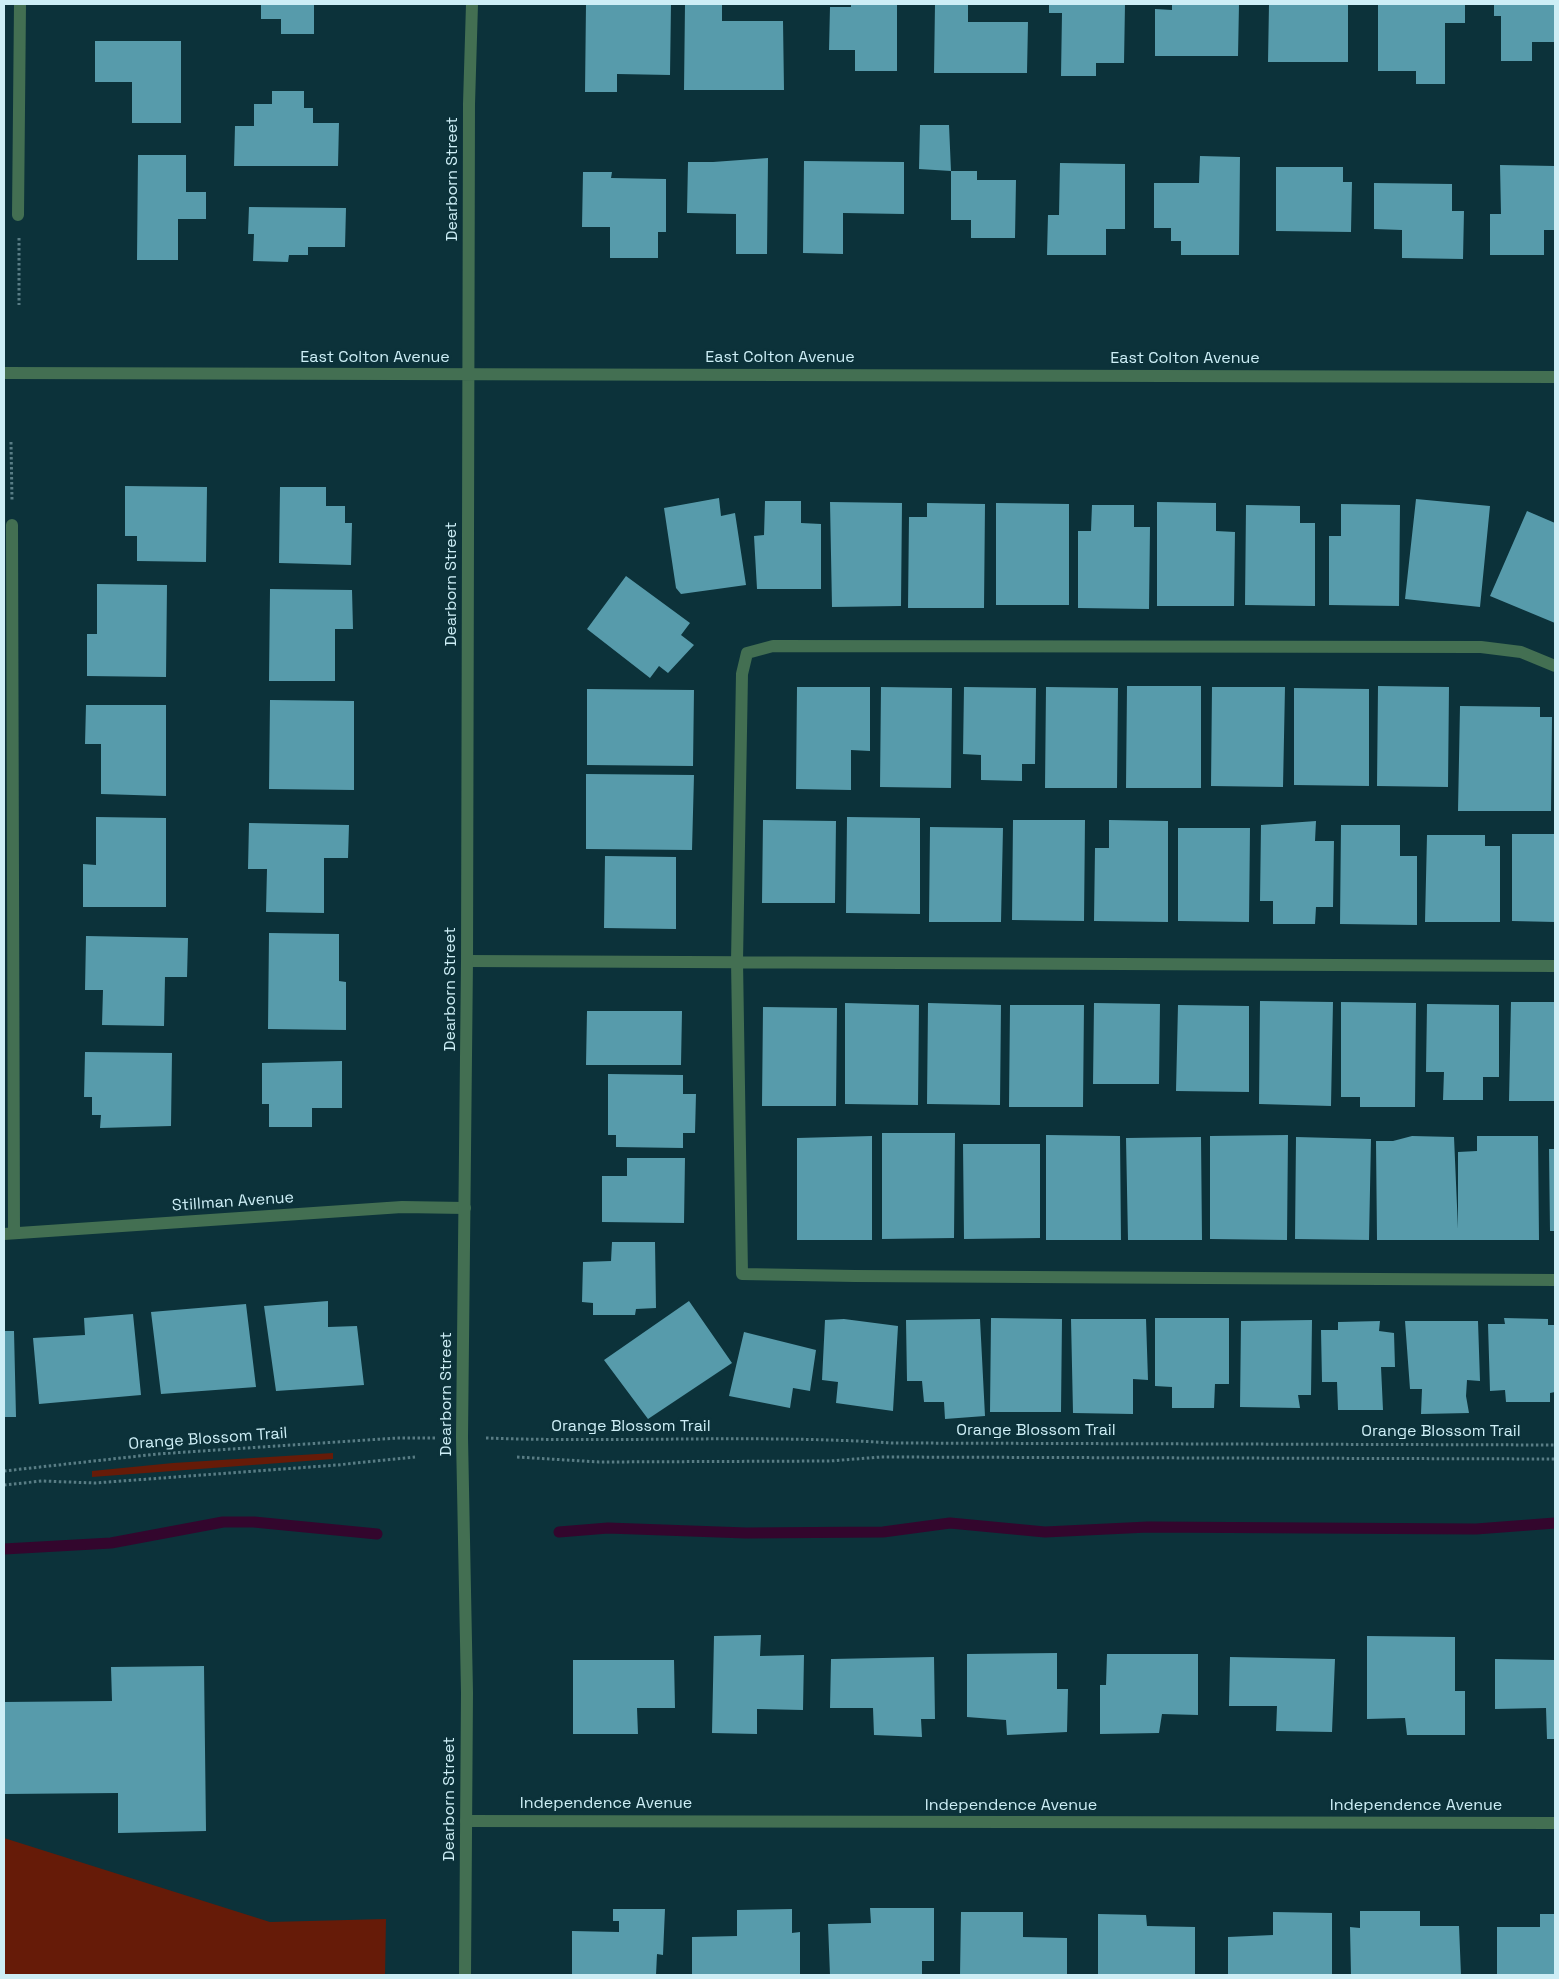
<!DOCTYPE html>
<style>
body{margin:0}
#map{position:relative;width:1559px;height:1979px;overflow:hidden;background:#0c323a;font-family:"Space Grotesk",sans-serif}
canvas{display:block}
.frame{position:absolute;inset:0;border:5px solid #cdeef6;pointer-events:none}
</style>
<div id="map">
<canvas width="1559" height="1979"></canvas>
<div class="frame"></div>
</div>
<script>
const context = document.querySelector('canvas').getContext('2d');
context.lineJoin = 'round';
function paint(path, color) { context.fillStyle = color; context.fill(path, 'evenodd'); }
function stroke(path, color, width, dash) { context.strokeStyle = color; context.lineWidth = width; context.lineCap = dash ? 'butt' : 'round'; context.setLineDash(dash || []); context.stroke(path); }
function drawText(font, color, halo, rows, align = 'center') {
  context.font = font + ' "Space Grotesk",sans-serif'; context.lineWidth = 5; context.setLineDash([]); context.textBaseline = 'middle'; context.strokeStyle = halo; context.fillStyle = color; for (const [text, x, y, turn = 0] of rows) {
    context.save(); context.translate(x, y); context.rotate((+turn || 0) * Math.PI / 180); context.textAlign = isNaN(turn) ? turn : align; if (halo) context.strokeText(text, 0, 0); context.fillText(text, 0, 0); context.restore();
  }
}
paint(new Path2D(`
 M333,1453V1459L92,1477V1471L173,1463Z
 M4,1838L270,1922L386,1919L385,1975H4Z`), '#661b08');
stroke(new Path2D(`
 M559,1532L608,1528L746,1533L883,1532L950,1523L1045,1532L1148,1527L1476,1529L1555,1523
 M4,1549L111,1543L223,1522H254L377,1534`), '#33062d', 11);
paint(new Path2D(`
 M261,4H314V34H281V19H261Z
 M586,4H671L670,75L617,74V92H585Z
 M685,4H722V21H783L784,90H684Z
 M851,4H897V71H855V50H829L830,7H851Z
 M935,4H968V22H1028L1027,73H934Z
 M1049,4H1125L1124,63H1096V76H1061L1062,13H1049Z
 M1172,4H1239L1238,56H1155V9L1172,10Z
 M1269,4H1348V62H1268Z
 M1378,4H1465V23H1445V84H1416V71H1378Z
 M1494,4H1555V42H1532V61H1501V16H1494Z
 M95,41H181V123H132V82H95Z
 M272,91H304V108H313V123H339L338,166H234L235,126H254V104H272Z
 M920,125H949L951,171H977V180H1016L1015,238H971V220H951V171L919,169Z
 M138,155H186V192H206V219H178V260H137Z
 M1200,156L1240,157L1239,255H1181V241H1171V228H1154V183H1199Z
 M768,158L767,254H736V214L687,213L688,162H713Z
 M804,161L904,162V214L843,213V254L803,253Z
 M1060,163L1125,164V229H1106V255H1047L1048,215H1059Z
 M1500,165L1555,166V230H1544V255H1490V214H1501Z
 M1276,167H1343V182H1352L1351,232L1276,231Z
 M583,172H612L611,178L666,179V232H658V258H610V227H582Z
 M1374,183L1452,184V211H1464L1463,259L1402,258V230L1374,229Z
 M249,207L346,208L345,247H308V255H289L288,262L253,261L254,234H248Z
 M125,486L207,487L206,562L137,561V536H125Z
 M280,487H326V506H345V523H352L351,565L279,563Z
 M719,498L721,516L735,513L746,585L681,594L676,588L664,508Z
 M1416,499L1490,506L1480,607L1405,599Z
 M765,501H801V523L821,524V589H757L754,536L764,535Z
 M830,502L902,503L901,606L832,607Z
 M1157,502L1216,503V531L1235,532L1234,606H1157Z
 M927,503L985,504L984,608H908L909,517H927Z
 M996,503L1069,504V605H996Z
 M1341,504L1400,505L1399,606L1329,605V536H1341Z
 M1092,505H1134V527H1150L1149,609L1078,608V531H1091Z
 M1246,505L1300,506V523H1315V606L1245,605Z
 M1527,511L1555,523V623L1490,596Z
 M626,576L690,623L681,635L694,645L668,673L659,666L650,678L587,629Z
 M97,584L167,585L166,677L87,676V634H97Z
 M270,589L352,590L353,629H335V681H269Z
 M1127,686H1201V788H1126Z
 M1378,686L1449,687L1448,787L1377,786Z
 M797,687H870V751L851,750V790L796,789Z
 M881,687L952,688L951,788L880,787Z
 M964,687L1036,688L1035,764H1022V781L981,780V755L963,754Z
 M1046,687L1118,688L1117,788H1045Z
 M1212,687H1285L1283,787L1211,786Z
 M1294,688L1369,689V786L1294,785Z
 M587,689L694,690L693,766L587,765Z
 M270,700L354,701V790L269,789Z
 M86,705H166V796L101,794V744H85Z
 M1460,706L1540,707V717H1552L1551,811H1458Z
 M586,774L694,775L692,850L586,849Z
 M96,817L166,818V907H83V864L96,865Z
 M847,817L920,818V914L846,913Z
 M763,820L836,821L835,903H762Z
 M1013,820H1085L1084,921L1012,920Z
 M1109,820L1168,821V922L1094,921L1095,848H1109Z
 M1316,821L1315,841H1334L1333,907H1316L1315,924H1273V901H1260L1261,825Z
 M249,823L349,825L348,858H324V913L266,912L267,869H248Z
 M1341,825H1400V856H1417V925L1340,924Z
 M930,827L1003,828L1001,922H929Z
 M1178,828H1250L1249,922L1178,921Z
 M1512,834H1555V922L1512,921Z
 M1427,835H1485V846H1500V922H1425Z
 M605,856L676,857V929L604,928Z
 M269,933L339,934V981L346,982V1030L268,1029Z
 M86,936L188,938L187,977H165L164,1026L102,1025L103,990H85Z
 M1260,1001L1333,1002L1331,1106L1259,1104Z
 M1341,1002L1416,1003L1415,1107H1360V1097H1341Z
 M1511,1002H1555V1101H1509Z
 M845,1003L919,1005L918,1105L845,1104Z
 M928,1003L1001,1005L1000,1105L927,1104Z
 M1094,1003L1160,1004L1159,1084H1093Z
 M1427,1004L1499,1005V1077H1483V1100H1443L1444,1072H1426Z
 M1010,1005H1084L1083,1107H1009Z
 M1178,1005L1249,1006V1092L1176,1091Z
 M763,1007L837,1008L836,1106H762Z
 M587,1011H682L681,1065H586Z
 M85,1052L172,1053L171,1126L100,1128L101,1115H92V1097H84Z
 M342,1061V1108H312V1127H269V1104H262V1063Z
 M608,1074L683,1075V1094H696L695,1133H683V1148L616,1147V1135H608Z
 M882,1133H955L954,1238L882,1239Z
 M1046,1135L1120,1136L1121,1240H1046Z
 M1288,1135L1287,1240L1210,1239V1136Z
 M872,1136V1240H797V1138Z
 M1412,1136L1454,1137L1458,1229V1152L1477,1151V1136H1538L1539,1240H1377L1376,1141H1393Z
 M1201,1137L1202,1240H1128L1126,1138Z
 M1296,1137L1371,1139L1369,1240L1295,1239Z
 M963,1144H1040V1238L964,1239Z
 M1549,1149H1555V1231H1550Z
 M627,1158H685L684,1223L602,1222V1176H627Z
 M612,1242H655L656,1308L636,1309L635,1315H593V1303L582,1302L583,1262L611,1261Z
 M328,1301V1327L357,1326L364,1385L276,1391L264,1306Z
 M689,1301L732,1363L648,1419L604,1360Z
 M246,1304L256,1387L161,1394L151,1312Z
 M133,1314L141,1395L39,1404L33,1338L85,1335L84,1318Z
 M991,1318L1062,1319L1061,1412H990Z
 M1155,1318H1229V1384H1215L1214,1408H1172V1387L1155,1386Z
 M1504,1318L1548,1319V1325H1555V1392L1550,1393V1402H1506L1505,1390L1490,1391L1488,1324H1505Z
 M844,1319L898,1326L893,1411L836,1403L838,1382L822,1380L825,1320Z
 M980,1319L985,1416L945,1419L944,1402H924L922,1381H907L906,1320Z
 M1071,1319H1146L1148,1380L1133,1379V1414L1073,1413Z
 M1312,1320L1311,1395H1298L1300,1408L1240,1407L1241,1321Z
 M1380,1321L1379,1331L1394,1333L1395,1367H1381L1383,1410H1338L1337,1382H1322L1321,1330H1338V1322Z
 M1405,1321H1478L1480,1381L1467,1380L1466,1396L1469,1413L1421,1414L1422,1389H1410Z
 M4,1331H14L16,1417H4Z
 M744,1332L816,1350L810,1391L793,1388L790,1408L729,1396Z
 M761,1635L760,1656L804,1655L803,1710L757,1709V1734L712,1733L714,1636Z
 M1367,1636L1455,1637V1691H1465V1735H1407L1405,1718L1367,1719Z
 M1057,1653V1689H1068L1067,1732L1007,1735L1006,1720L967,1717V1654Z
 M1107,1654H1198V1715L1162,1714L1159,1733L1100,1734V1685H1106Z
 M934,1657L935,1719H921L922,1737L874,1735L873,1708H830L831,1659Z
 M1230,1657L1335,1659L1332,1732L1276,1731L1277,1706H1229Z
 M1495,1659L1555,1660V1739H1547L1546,1708L1495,1709Z
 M573,1660H674L675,1708H637L638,1734H573Z
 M204,1666L206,1831L118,1833V1793L4,1794V1702L112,1701L111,1667Z
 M870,1908H934V1961H922V1975H830L828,1924L871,1923Z
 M613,1909H665L663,1955L657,1954L656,1975H572V1931L619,1932V1921H613Z
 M792,1909V1933L800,1932V1975H692V1937L737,1936V1910Z
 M1360,1911H1420V1926H1459L1461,1975H1351L1350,1927L1360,1928Z
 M961,1912H1023V1937L1067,1938V1975H960Z
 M1273,1912L1332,1913V1975H1228V1937L1273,1935Z
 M1098,1914L1146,1915L1147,1926L1195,1927V1975H1098Z
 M1540,1914H1555V1975H1497V1927H1540Z`), '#579bab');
stroke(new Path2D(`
 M19,238V305
 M11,442L12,500
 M486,1438C621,1443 757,1434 892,1443L1555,1445
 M517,1457L599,1462L830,1461L881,1457L1555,1459
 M4,1471L157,1454L397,1438H437
 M4,1485L42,1481L95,1483L337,1465L415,1457`), '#597d85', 3, [2.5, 2.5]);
stroke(new Path2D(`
 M1555,666L1521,652L1481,647L773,646L747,653L742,674L737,961L742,1274L855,1276L1555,1280
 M467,961L1555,966`), '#436f52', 12);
stroke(new Path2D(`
 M18,215L20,4
 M12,525L14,1232
 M4,1234L402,1207L465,1208
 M466,1821L1555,1823`), '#436f52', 12);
stroke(new Path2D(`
 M4,373L1555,377
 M465,1975L467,1693L462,1437L467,961L469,104L472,4`), '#436f52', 12);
drawText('16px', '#cdeef6', '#0c323a', [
 ["Dearborn Street",453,179,-90],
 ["East Colton Avenue",375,358],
 ["East Colton Avenue",780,358],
 ["East Colton Avenue",1185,359],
 ["Dearborn Street",452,584,-90],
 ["Dearborn Street",451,989,-90],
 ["Stillman Avenue",233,1202,-4],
 ["Dearborn Street",447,1394,-90],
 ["Orange Blossom Trail",631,1427],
 ["Orange Blossom Trail",1036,1431],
 ["Orange Blossom Trail",1441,1432],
 ["Orange Blossom Trail",208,1439,-4],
 ["Dearborn Street",450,1799,-90],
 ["Independence Avenue",606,1804],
 ["Independence Avenue",1011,1806],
 ["Independence Avenue",1416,1806]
]);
</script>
